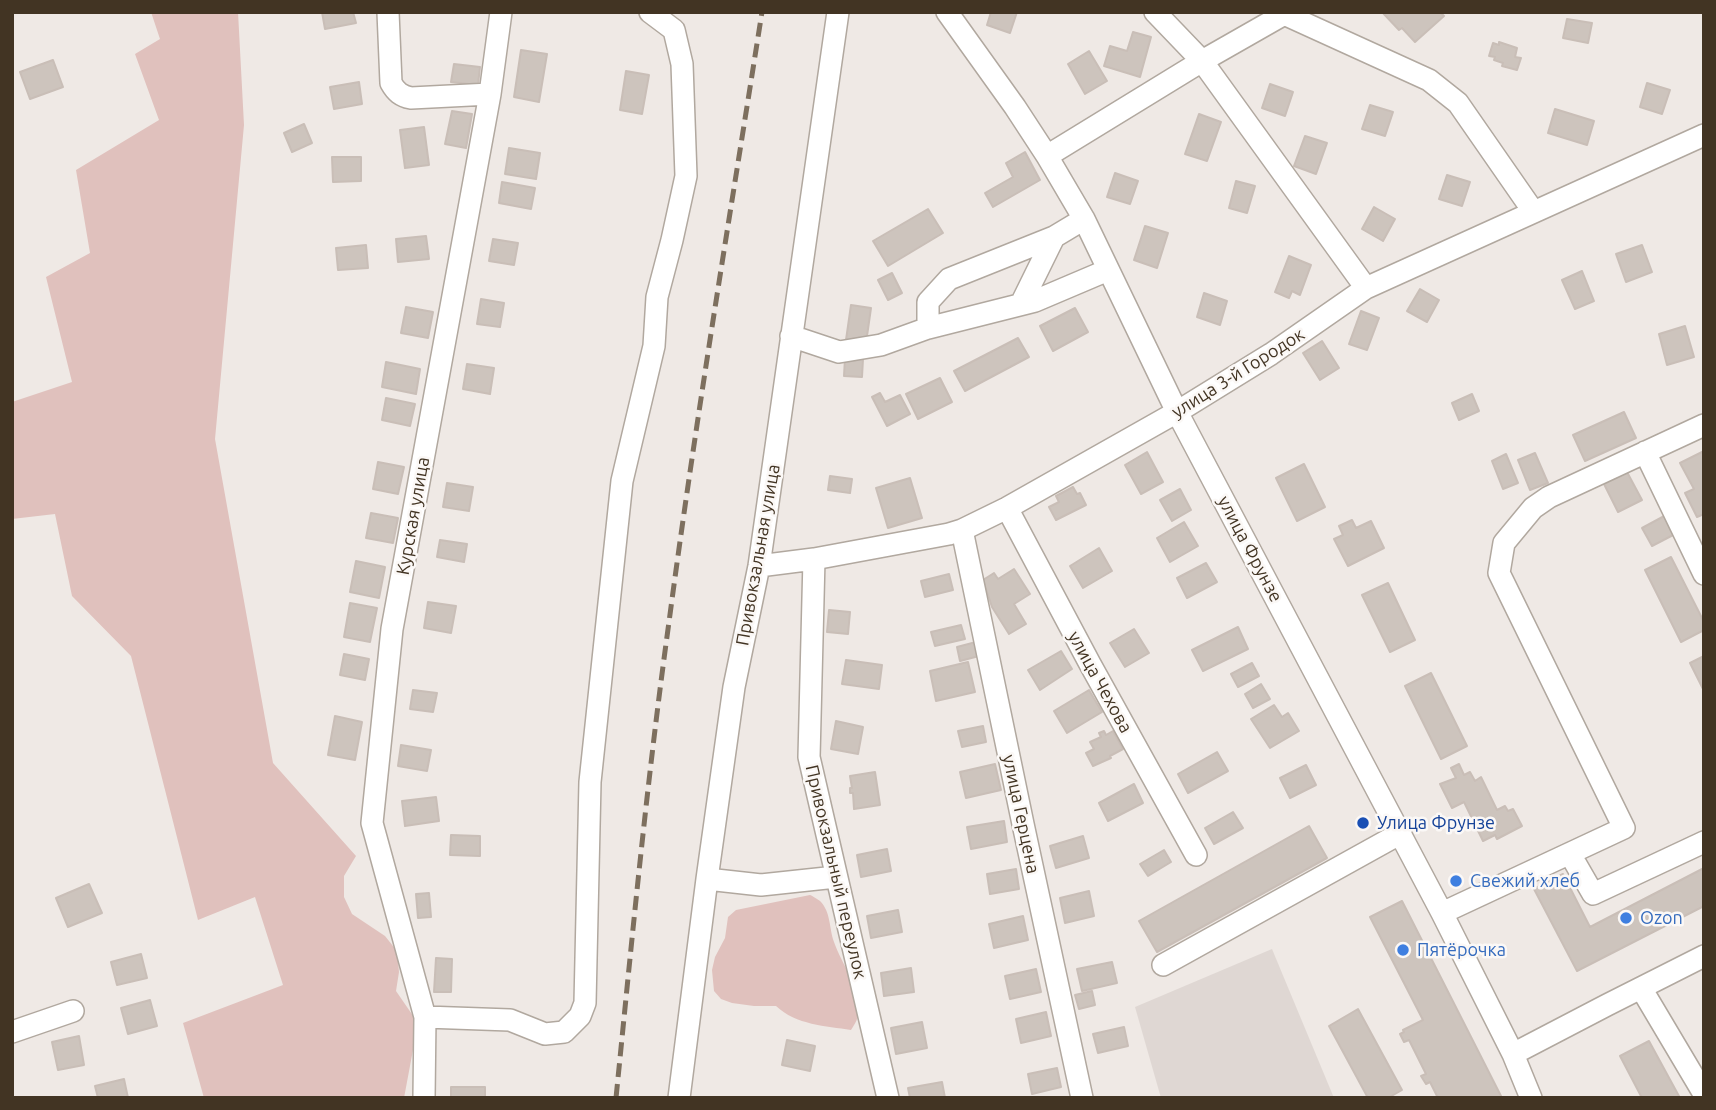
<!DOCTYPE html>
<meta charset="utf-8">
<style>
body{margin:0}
#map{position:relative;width:1716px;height:1110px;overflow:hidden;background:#efe9e5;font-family:Ubuntu,sans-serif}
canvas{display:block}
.frame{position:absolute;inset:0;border:14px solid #423423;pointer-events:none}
</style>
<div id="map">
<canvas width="1716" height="1110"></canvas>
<div class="frame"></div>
</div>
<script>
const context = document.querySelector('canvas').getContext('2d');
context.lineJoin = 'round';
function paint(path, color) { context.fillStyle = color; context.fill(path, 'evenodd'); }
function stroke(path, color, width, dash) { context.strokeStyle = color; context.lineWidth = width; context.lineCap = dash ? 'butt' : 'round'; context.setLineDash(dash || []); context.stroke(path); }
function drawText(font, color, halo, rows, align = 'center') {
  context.font = font + ' Ubuntu,sans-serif'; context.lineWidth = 5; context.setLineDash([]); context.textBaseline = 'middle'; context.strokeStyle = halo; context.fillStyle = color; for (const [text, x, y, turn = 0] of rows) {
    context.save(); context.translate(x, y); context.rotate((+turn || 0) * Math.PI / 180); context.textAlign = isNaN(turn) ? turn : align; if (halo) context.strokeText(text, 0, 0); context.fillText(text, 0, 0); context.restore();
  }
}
paint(new Path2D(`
 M1272,949L1334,1098H1161L1135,1007Z`), '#dfd7d3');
paint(new Path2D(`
 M151,12H238L244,125L215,439L273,763L356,856L344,876V897L352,914L385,936L397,951L399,972L396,991L418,1023L404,1098H204L183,1023L283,985L255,897L198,920L131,656L72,596L55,514L12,519V402L72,382L46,277L90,253L76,170L159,120L135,54L160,39Z
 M810,895C811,895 819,900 820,901C831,912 829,928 834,942C842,965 859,985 859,1010C859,1017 855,1024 851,1030C826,1026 796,1025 776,1006H754L732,1003L721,999L714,991L712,970L715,957L725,938L728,917L736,910Z`), '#e0c1bd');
const building = new Path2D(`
 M322,12H353L356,23L325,29Z
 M991,12H1017L1010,33L987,25Z
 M1382,12H1440L1444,16L1415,42L1402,28L1399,30Z
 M1567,19L1592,23L1588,43L1563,38Z
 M1133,32L1151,37L1140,77L1104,66L1110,46L1127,51Z
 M1499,42L1517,48L1515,57L1521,58L1517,70L1502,66L1503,63L1494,60L1495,57L1489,56L1493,43L1499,45Z
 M521,50L547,54L539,102L514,97Z
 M1089,51L1107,81L1085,94L1068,64Z
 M53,60L63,87L30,99L20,72Z
 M454,64L480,67L478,85L451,82Z
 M626,71L649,75L642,114L620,110Z
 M359,82L362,104L334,109L330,87Z
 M1647,83L1670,90L1662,114L1640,107Z
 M1270,84L1293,92L1285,116L1262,108Z
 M1370,105L1393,112L1385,136L1362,129Z
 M1555,109L1594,121L1587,145L1548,133Z
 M452,111L472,114L466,148L445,144Z
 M1199,114L1221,122L1207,161L1185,154Z
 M304,124L312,143L292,152L284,133Z
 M424,127L429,165L405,168L400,130Z
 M1305,136L1327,143L1316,174L1294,166Z
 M509,148L540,153L536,179L505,174Z
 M1025,152L1040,180L993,207L985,193L1013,177L1006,163Z
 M332,157H361V181L333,182Z
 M1115,173L1138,181L1130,204L1107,197Z
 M1447,175L1470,182L1462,206L1439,199Z
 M1236,181L1255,186L1247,213L1229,208Z
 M502,182L535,188L531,209L499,203Z
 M1374,207L1395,219L1383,241L1362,229Z
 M928,209L943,233L888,266L873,241Z
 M1145,226L1168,233L1157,268L1134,260Z
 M426,236L429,259L398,262L396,239Z
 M493,239L518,243L514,265L489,261Z
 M366,245L368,268L338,270L336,248Z
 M1642,245L1652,272L1626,282L1616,254Z
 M1289,256L1311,265L1300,295L1292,291L1289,298L1275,292Z
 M1582,271L1594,301L1575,309L1562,280Z
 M892,273L902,293L888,300L878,280Z
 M1420,289L1439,300L1427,322L1407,311Z
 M1204,293L1227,301L1220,325L1197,317Z
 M481,299L504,303L500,327L477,324Z
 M851,305L871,308L866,343L846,340Z
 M406,307L433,312L428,338L401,333Z
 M1075,308L1088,332L1053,351L1040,326Z
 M1361,311L1379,318L1367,350L1349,344Z
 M1685,326L1694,357L1667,365L1659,334Z
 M1018,338L1029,357L965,391L954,371Z
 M1322,341L1339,368L1320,380L1303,353Z
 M845,358L863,359L862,377L844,376Z
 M386,362L420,369L416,394L382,387Z
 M467,364L494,368L490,394L463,389Z
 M940,378L952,402L918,419L906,394Z
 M880,393L885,402L900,395L910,414L887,426L872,397Z
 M1472,394L1479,411L1459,420L1452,403Z
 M386,398L415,404L410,426L382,420Z
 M1624,412L1636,438L1585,461L1573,435Z
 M1704,451V514L1697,517L1685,493L1694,489L1680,463Z
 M1147,452L1163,482L1141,494L1125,465Z
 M1535,453L1548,483L1530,490L1518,460Z
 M1506,454L1518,483L1503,489L1492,461Z
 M378,462L404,467L398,494L373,489Z
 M1304,464L1325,507L1297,521L1276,478Z
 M1627,472L1642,500L1618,512L1604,484Z
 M830,476L852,479L850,493L828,490Z
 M910,478L922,518L888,528L876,488Z
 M447,483L473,487L469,511L443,507Z
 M1073,487L1077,494L1080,493L1086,505L1056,520L1049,507L1059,502L1056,496Z
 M1180,489L1191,510L1172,521L1160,500Z
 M371,513L398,518L393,543L366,538Z
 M1668,514L1677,533L1652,546L1642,528Z
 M1352,520L1356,528L1371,521L1384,548L1348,566L1334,539L1343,535L1339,526Z
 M1184,522L1198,546L1170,562L1157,538Z
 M440,540L467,544L464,562L437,557Z
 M1099,548L1112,571L1083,588L1070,566Z
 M1671,557L1704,622V630L1681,642L1645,570Z
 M356,561L385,567L379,598L350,592Z
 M1206,563L1217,582L1187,598L1177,578Z
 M1014,569L1030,594L1014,604L1026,624L1009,634L992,607L983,580L994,573L998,579Z
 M949,574L953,590L925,597L921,581Z
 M1388,583L1415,640L1390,652L1362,595Z
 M428,602L456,606L451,633L424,628Z
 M350,603L377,608L370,642L344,637Z
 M829,610L850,612L848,634L827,632Z
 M961,625L965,639L935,646L931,632Z
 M1238,627L1248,649L1203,671L1192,650Z
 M1134,629L1149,653L1125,667L1110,643Z
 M976,642L979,656L960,661L957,647Z
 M1061,651L1072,669L1040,690L1028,670Z
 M344,654L369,659L365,680L340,675Z
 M1704,656V691L1690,663Z
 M846,660L882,665L879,689L842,684Z
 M968,662L975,692L936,701L930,671Z
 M1252,663L1259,676L1238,687L1231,674Z
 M1431,673L1467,746L1441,759L1405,686Z
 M1261,684L1270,699L1253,708L1245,694Z
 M413,690L437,693L433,712L410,709Z
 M1089,690L1102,712L1067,733L1054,711Z
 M1274,705L1282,717L1288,713L1299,731L1270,748L1251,719Z
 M335,716L362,722L355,760L328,755Z
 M836,721L863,727L858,754L831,749Z
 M983,726L986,742L962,747L958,731Z
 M1104,731L1106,735L1113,731L1123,749L1110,756L1111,758L1093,766L1086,753L1094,749L1090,742L1101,737L1099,733Z
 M401,745L431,750L427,771L398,766Z
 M1217,752L1228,771L1188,793L1178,774Z
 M995,764L1001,790L966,798L960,772Z
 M1459,764L1464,775L1470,772L1475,781L1481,777L1497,810L1505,806L1508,811L1513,809L1522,826L1497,839L1495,835L1483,841L1464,802L1452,808L1440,784L1456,778L1451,768Z
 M1306,765L1316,785L1290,798L1280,778Z
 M875,772L880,805L854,809L853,793H850V788H852L850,776Z
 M1134,784L1143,803L1108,821L1099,803Z
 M436,797L439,821L405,826L402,801Z
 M1233,812L1243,828L1214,844L1205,828Z
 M1004,821L1007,842L971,849L967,827Z
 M1309,826L1327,858L1157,952L1139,921Z
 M451,835L480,836V856L450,855Z
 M1083,836L1089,858L1056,868L1050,846Z
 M887,849L891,871L861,877L857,855Z
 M1164,850L1171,862L1148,876L1140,864Z
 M1704,868V906L1577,971L1534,889L1563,874L1590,927Z
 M1016,869L1019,889L990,894L987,874Z
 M89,884L102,913L68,927L56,898Z
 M1089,891L1094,916L1065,923L1060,898Z
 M429,893L431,917L418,918L416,894Z
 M1402,901L1502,1098H1438L1430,1082L1426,1084L1421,1076L1426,1074L1409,1040L1404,1042L1400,1034L1404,1032L1403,1030L1423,1020L1370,917Z
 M898,910L902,932L871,938L867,916Z
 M1023,916L1028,940L994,948L989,924Z
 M141,954L147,978L117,985L111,962Z
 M436,958L452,959L451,992H434Z
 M1112,962L1117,983L1082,991L1077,969Z
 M911,968L914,992L884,996L881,973Z
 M1036,969L1041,992L1010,999L1005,976Z
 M1092,991L1095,1005L1079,1009L1075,995Z
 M150,1000L157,1026L128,1034L121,1008Z
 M1358,1009L1402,1090L1388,1098H1368L1329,1026Z
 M1046,1012L1051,1036L1021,1043L1016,1019Z
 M922,1022L927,1048L896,1054L891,1028Z
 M1124,1027L1128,1046L1098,1053L1093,1034Z
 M79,1036L84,1065L58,1070L52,1042Z
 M787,1040L815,1046L810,1071L782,1065Z
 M1649,1041L1680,1098H1642L1620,1056Z
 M1057,1068L1061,1087L1032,1094L1028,1074Z
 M124,1079L128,1098H98L95,1086Z
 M942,1082L945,1098H910L908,1088Z
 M451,1087H485V1098H451Z`);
paint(building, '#cdc4bd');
stroke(building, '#c9beb7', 2);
const minor = new Path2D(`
 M388,12L391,83C396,92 401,96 411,98L490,94
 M947,12L1015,107L1047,156L1084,219L1177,412L1442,913L1513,1054L1531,1098
 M1155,12L1202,61L1366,288
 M1284,14L1429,80L1458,103L1533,211
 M1047,156L1202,61L1288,12
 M1021,304L1054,237
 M928,328L1035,301L1108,270
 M791,336L839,352L881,345L928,328V302L949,279L1054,237L1084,219
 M1645,452L1704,574
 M1007,508L1090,664L1196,855
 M962,530L1023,824L1082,1098
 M814,559L809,757L888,1098
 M759,566L814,559L949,534L962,530L1007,508L1177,412L1271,354L1366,288L1704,135
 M1570,854L1593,894L1704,842
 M707,879L761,885L836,877
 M1442,913L1624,828L1499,573L1504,543L1533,508L1549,497L1704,425
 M1163,965L1401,833
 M1641,988L1704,1094
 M425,1017L510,1020L545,1034L564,1032L580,1016L585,1003L590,782L622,481L654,346L657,297L672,240L686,176L682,64L674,30L650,12
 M12,1032L73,1011
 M1513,1054L1607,1005L1704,956
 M424,1098L425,1017L372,823L392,629L490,94L501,12
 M679,1098L707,879L734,687L759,566L838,12`);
stroke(minor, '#b1a89f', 24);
stroke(minor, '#fff', 21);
stroke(new Path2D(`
 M616,1098C632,939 647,780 669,622C696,418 730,215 762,12`), '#7d6f5e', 5, [14, 7]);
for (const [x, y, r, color] of [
 [1363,823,7,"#1a4fb4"],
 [1456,881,7,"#3f7fe0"],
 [1626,918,7,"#3f7fe0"],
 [1403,950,7,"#3f7fe0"]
]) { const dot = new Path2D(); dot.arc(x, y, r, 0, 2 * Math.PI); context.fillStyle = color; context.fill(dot); stroke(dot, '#fbf8f6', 2.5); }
drawText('18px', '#423423', '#fbf8f6', [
 ["улица 3-й Городок",1238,373,-32],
 ["Курская улица",413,516,-80],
 ["улица Фрунзе",1250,549,62],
 ["Привокзальная улица",758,555,-80],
 ["улица Чехова",1100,682,61],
 ["улица Герцена",1021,814,78],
 ["Привокзальный переулок",836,872,77]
]);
drawText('18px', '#164399', '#fbf8f6', [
 ["Улица Фрунзе",1377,823]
], 'left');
drawText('18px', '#366cbe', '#fbf8f6', [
 ["Свежий хлеб",1470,881],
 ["Ozon",1640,918],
 ["Пятёрочка",1417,950]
], 'left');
</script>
